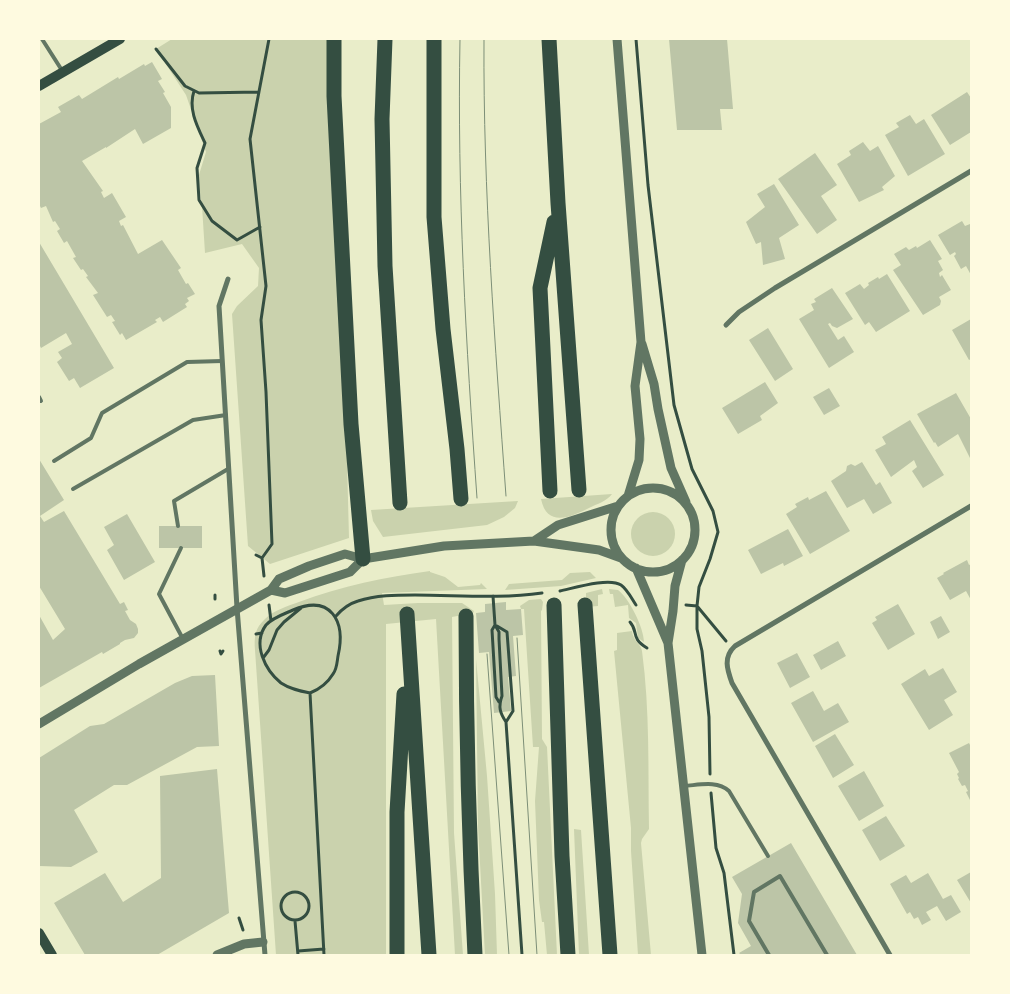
<!DOCTYPE html>
<style>
body{margin:0}
#map{position:relative;width:1010px;height:994px;overflow:hidden;background:#e9edc9;font-family:"Roboto Condensed",sans-serif}
canvas{display:block}
.frame{position:absolute;inset:0;border:40px solid #fefae0;pointer-events:none}
</style>
<div id="map">
<canvas width="1010" height="994"></canvas>
<div class="frame"></div>
</div>
<script>
const context = document.querySelector('canvas').getContext('2d');
context.lineJoin = 'round';
function paint(path, color) { context.fillStyle = color; context.fill(path, 'evenodd'); }
function stroke(path, color, width, dash) { context.strokeStyle = color; context.lineWidth = width; context.lineCap = dash ? 'butt' : 'round'; context.setLineDash(dash || []); context.stroke(path); }
paint(new Path2D(`
 M172,39H336L349,538L270,564L248,546L232,314L237,306L258,286L259,268L242,244L205,253L202,206L198,178L206,152L186,95L156,49Z
 M612,494C607,501 597,504 589,508C571,517 547,528 541,499Z
 M518,501L515,508L504,517L487,525L383,537L373,521L371,510Z
 M631 534a22 22 0 1 1 44 0a22 22 0 1 1-44 0Z
 M430,571V572L445,577L458,587L480,585L481,583L487,589L382,593L384,605L418,603H462L474,611L473,613L452,617L454,833L463,955H455L436,619L386,624V955H276L255,650C254,637 255,628 265,619C274,610 288,606 299,602C342,586 385,577 430,571Z
 M590,572L596,578L561,586L505,590L509,584L562,580L570,573Z
 M602,589L603,594L598,595V606L586,607V593Z
 M609,589L618,590C629,598 644,628 644,642L638,638L636,623L629,618L628,605L615,607L613,594H610Z
 M541,599L543,602L542,610L541,611L542,739L547,747L557,955H547L544,922H542L539,900L535,801L539,747H533L524,609H521L520,606L529,600Z
 M632,631C633,641 641,644 642,651C650,710 648,770 649,829L642,839L641,843L651,955H638L631,851V828L614,651L617,650V633Z
 M476,659L487,776L495,894L497,955H485L478,827Z
 M574,829L581,830L589,955H579Z`), '#cad2ad');
paint(new Path2D(`
 M669,39H727L733,109H720L722,130H677Z
 M152,62L162,79L158,81L165,92L163,93L171,107V128L143,144L135,129L106,148V147L82,161L103,191L101,192L104,198L112,193L126,217L119,221L121,226L123,225L138,254L162,240L181,268L178,270L186,284L188,283L195,294L187,298L189,301L185,304L187,307L163,322L160,317L155,320L157,322L126,340L122,333L120,335L112,322L115,321L111,315L107,317L93,295L98,293L86,277L88,276L83,269L81,270L73,258L76,257L67,241L64,243L57,231L60,229L55,221L53,222L46,206L41,208L39,204V124L61,112L58,107L79,95L82,99L118,77L119,79L144,64L145,66Z
 M967,92L971,98V132L950,145L931,115Z
 M910,115L916,124L924,119L945,154L908,176L885,135L899,127L896,123Z
 M863,142L870,151L878,146L895,176L882,187L884,190L859,202L837,164L851,155L849,151Z
 M815,153L837,185L821,196L837,220L817,234L778,179Z
 M774,184L799,225L779,238L785,259L763,265L761,242L756,244L746,222L765,207L757,194Z
 M962,221L965,226L970,224L971,225V275L966,266L961,269L954,256L956,254L955,252L950,255L938,235Z
 M930,240L942,259L938,261L943,270L939,273L940,277L942,275L951,290L939,297L941,301L940,305L923,315L893,270L901,265L894,254L906,247L909,250L916,246L917,248Z
 M39,242L114,368L80,388L74,378L69,381L57,362L62,358L58,352L72,344L66,333L41,348L39,344Z
 M887,274L910,311L876,332L869,322L865,325L845,293L860,284L864,289L869,285L868,283L878,277L879,279Z
 M832,288L853,319L837,328L832,326L830,323L828,324L838,340L844,336L854,352L829,368L799,319L814,310L811,304L816,302L814,299Z
 M971,319V359L969,360L952,330Z
 M768,328L793,369L775,381L749,340Z
 M765,382L778,403L760,416L762,420L738,434L722,408Z
 M829,388L840,406L824,415L813,397Z
 M956,393L971,419V460L958,434L938,447L935,442L934,443L917,414Z
 M910,420L944,475L923,488L912,471L917,467L914,460L891,477L875,450L886,444L882,437Z
 M39,459L64,500L40,516L44,522L64,511L120,604L124,602L128,610L125,611L130,620L136,624L138,629V633L134,638L125,640L120,643V644L103,654L102,652L39,688V615L53,640L65,629L39,586Z
 M862,462L876,485L880,482L892,503L873,514L864,499L847,508L831,481L846,471L847,466L851,464L855,466Z
 M826,491L850,531L810,554L786,514L797,507L795,504L808,497L809,500Z
 M127,514L155,562L124,580L107,550L114,545L104,527Z
 M159,526H202V548H159Z
 M788,529L803,556L784,566L783,563L761,574L748,550Z
 M967,560L969,565L971,564V600L966,591L950,600L937,578L944,574L943,573Z
 M506,602V610L521,609L523,635L513,636L516,676L508,677L511,711L494,713L489,652L479,653L476,613L485,612V604Z
 M898,604L915,634L888,650L872,623L877,620L875,617Z
 M941,616L950,632L938,639L930,622Z
 M838,641L846,656L821,670L813,655Z
 M797,653L810,677L790,688L777,663Z
 M943,668L957,692L944,700L953,715L929,730L901,684L925,669L929,676Z
 M215,675L219,746L197,747L127,785H114L74,810L98,852L71,867L39,866V758L90,726L104,724L175,683L192,676Z
 M813,691L824,711L838,703L849,722L813,742L791,703Z
 M835,734L854,765L833,778L815,746Z
 M969,743L971,747V799L970,800L966,792L968,791L965,785L962,786L958,779L959,778L957,774L959,772L949,753Z
 M217,769L229,913L157,955H85L54,903L105,873L123,902L161,878L160,776Z
 M864,771L884,806L859,821L838,786Z
 M886,816L905,846L880,861L862,830Z
 M791,843L857,955H741L739,953L751,946L738,923L742,894L732,877Z
 M971,872V903L957,880Z
 M928,873L943,899L951,895L961,912L946,921L937,906L926,912L931,920L922,925L918,917L914,919L910,912L907,914L890,884L906,875L911,883Z`), '#bcc5a7');
stroke(new Path2D(`
 M636,39L648,185L674,405L692,469L713,511L718,532L710,559L699,587L697,606V629L702,651L709,717L710,774
 M156,49L185,86L199,93L259,92
 M194,91C188,109 197,126 205,143L197,168L199,200L212,221L237,240L260,227
 M256,555L262,558
 M264,576L262,558L272,544L266,392L261,320L266,286L250,139L269,39
 M560,591C574,588 609,577 621,585C627,589 632,599 636,605
 M215,595V599
 M493,596L495,625L499,632V639L502,696C498,707 500,713 506,722L522,955
 M269,605L271,621
 M686,605L697,606L726,641
 M336,616C342,609 348,604 358,601C376,595 396,595 415,595C457,595 500,599 542,593
 M630,622C639,632 630,638 647,648
 M495,625L492,630L496,697L499,702
 M497,626L507,632L513,711L506,722
 M256,634L262,633
 M220,651L221,654L223,651
 M263,658L269,650L277,630L284,622L301,608
 M310,693C320,689 327,684 333,674C337,669 337,662 338,656C346,621 331,594 293,610C284,614 272,618 266,625C252,644 265,670 281,683C290,689 300,691 310,693L324,955
 M711,793L716,848L724,873L734,955
 M281 906a14 14 0 1 1 28 0a14 14 0 1 1-28 0Z
 M239,918L243,930
 M295,921L298,955
 M298,951L324,949`), '#344e41', 3);
stroke(new Path2D(`
 M42,39L63,72
 M39,397L41,401
 M54,461L91,438L102,413L187,362L222,361
 M73,489L193,420L226,415
 M178,526L174,501L228,469
 M181,548L159,594L183,639
 M684,786C699,785 717,780 729,791L768,856
 M769,955L749,921L754,892L780,876L827,955`), '#617663', 4);
stroke(new Path2D(`
 M228,279L219,306L237,608L265,955
 M726,325L739,312L775,288L971,171
 M890,955L732,683C727,669 723,657 735,646L971,506`), '#617663', 5);
stroke(new Path2D(`
 M617,39L641,342L635,386L640,439L639,460L628,496
 M642,344L654,384L658,409L671,468L686,502
 M611 530a42 42 0 1 1 84 0a42 42 0 1 1-84 0Z
 M534,541L558,525L618,506
 M636,568L668,643L702,955
 M271,590L285,593L350,572L363,559
 M668,643L673,611L675,586L682,560
 M39,724L139,664L271,590L279,579L309,566L345,554L363,559L444,546L534,541L599,550L621,558
 M217,955L244,944L263,942`), '#617663', 9);
stroke(new Path2D(`
 M39,86L120,39
 M39,933L52,955`), '#344e41', 10);
stroke(new Path2D(`
 M334,39V96L351,424L363,559
 M385,39L382,119L385,266L400,503
 M434,39V217L443,329L457,449L461,499
 M549,39L558,203L579,490
 M550,491L540,288L554,222
 M554,605L562,856L568,955
 M585,605L610,955
 M407,614L429,955
 M466,616C466,729 469,842 475,955
 M397,955V812L404,694`), '#344e41', 15);
stroke(new Path2D(`
 M460,39C457,192 466,345 477,498
 M484,39C483,191 495,344 506,496
 M517,638L537,955
 M487,654L509,955`), '#7c8e77', 1);
</script>
